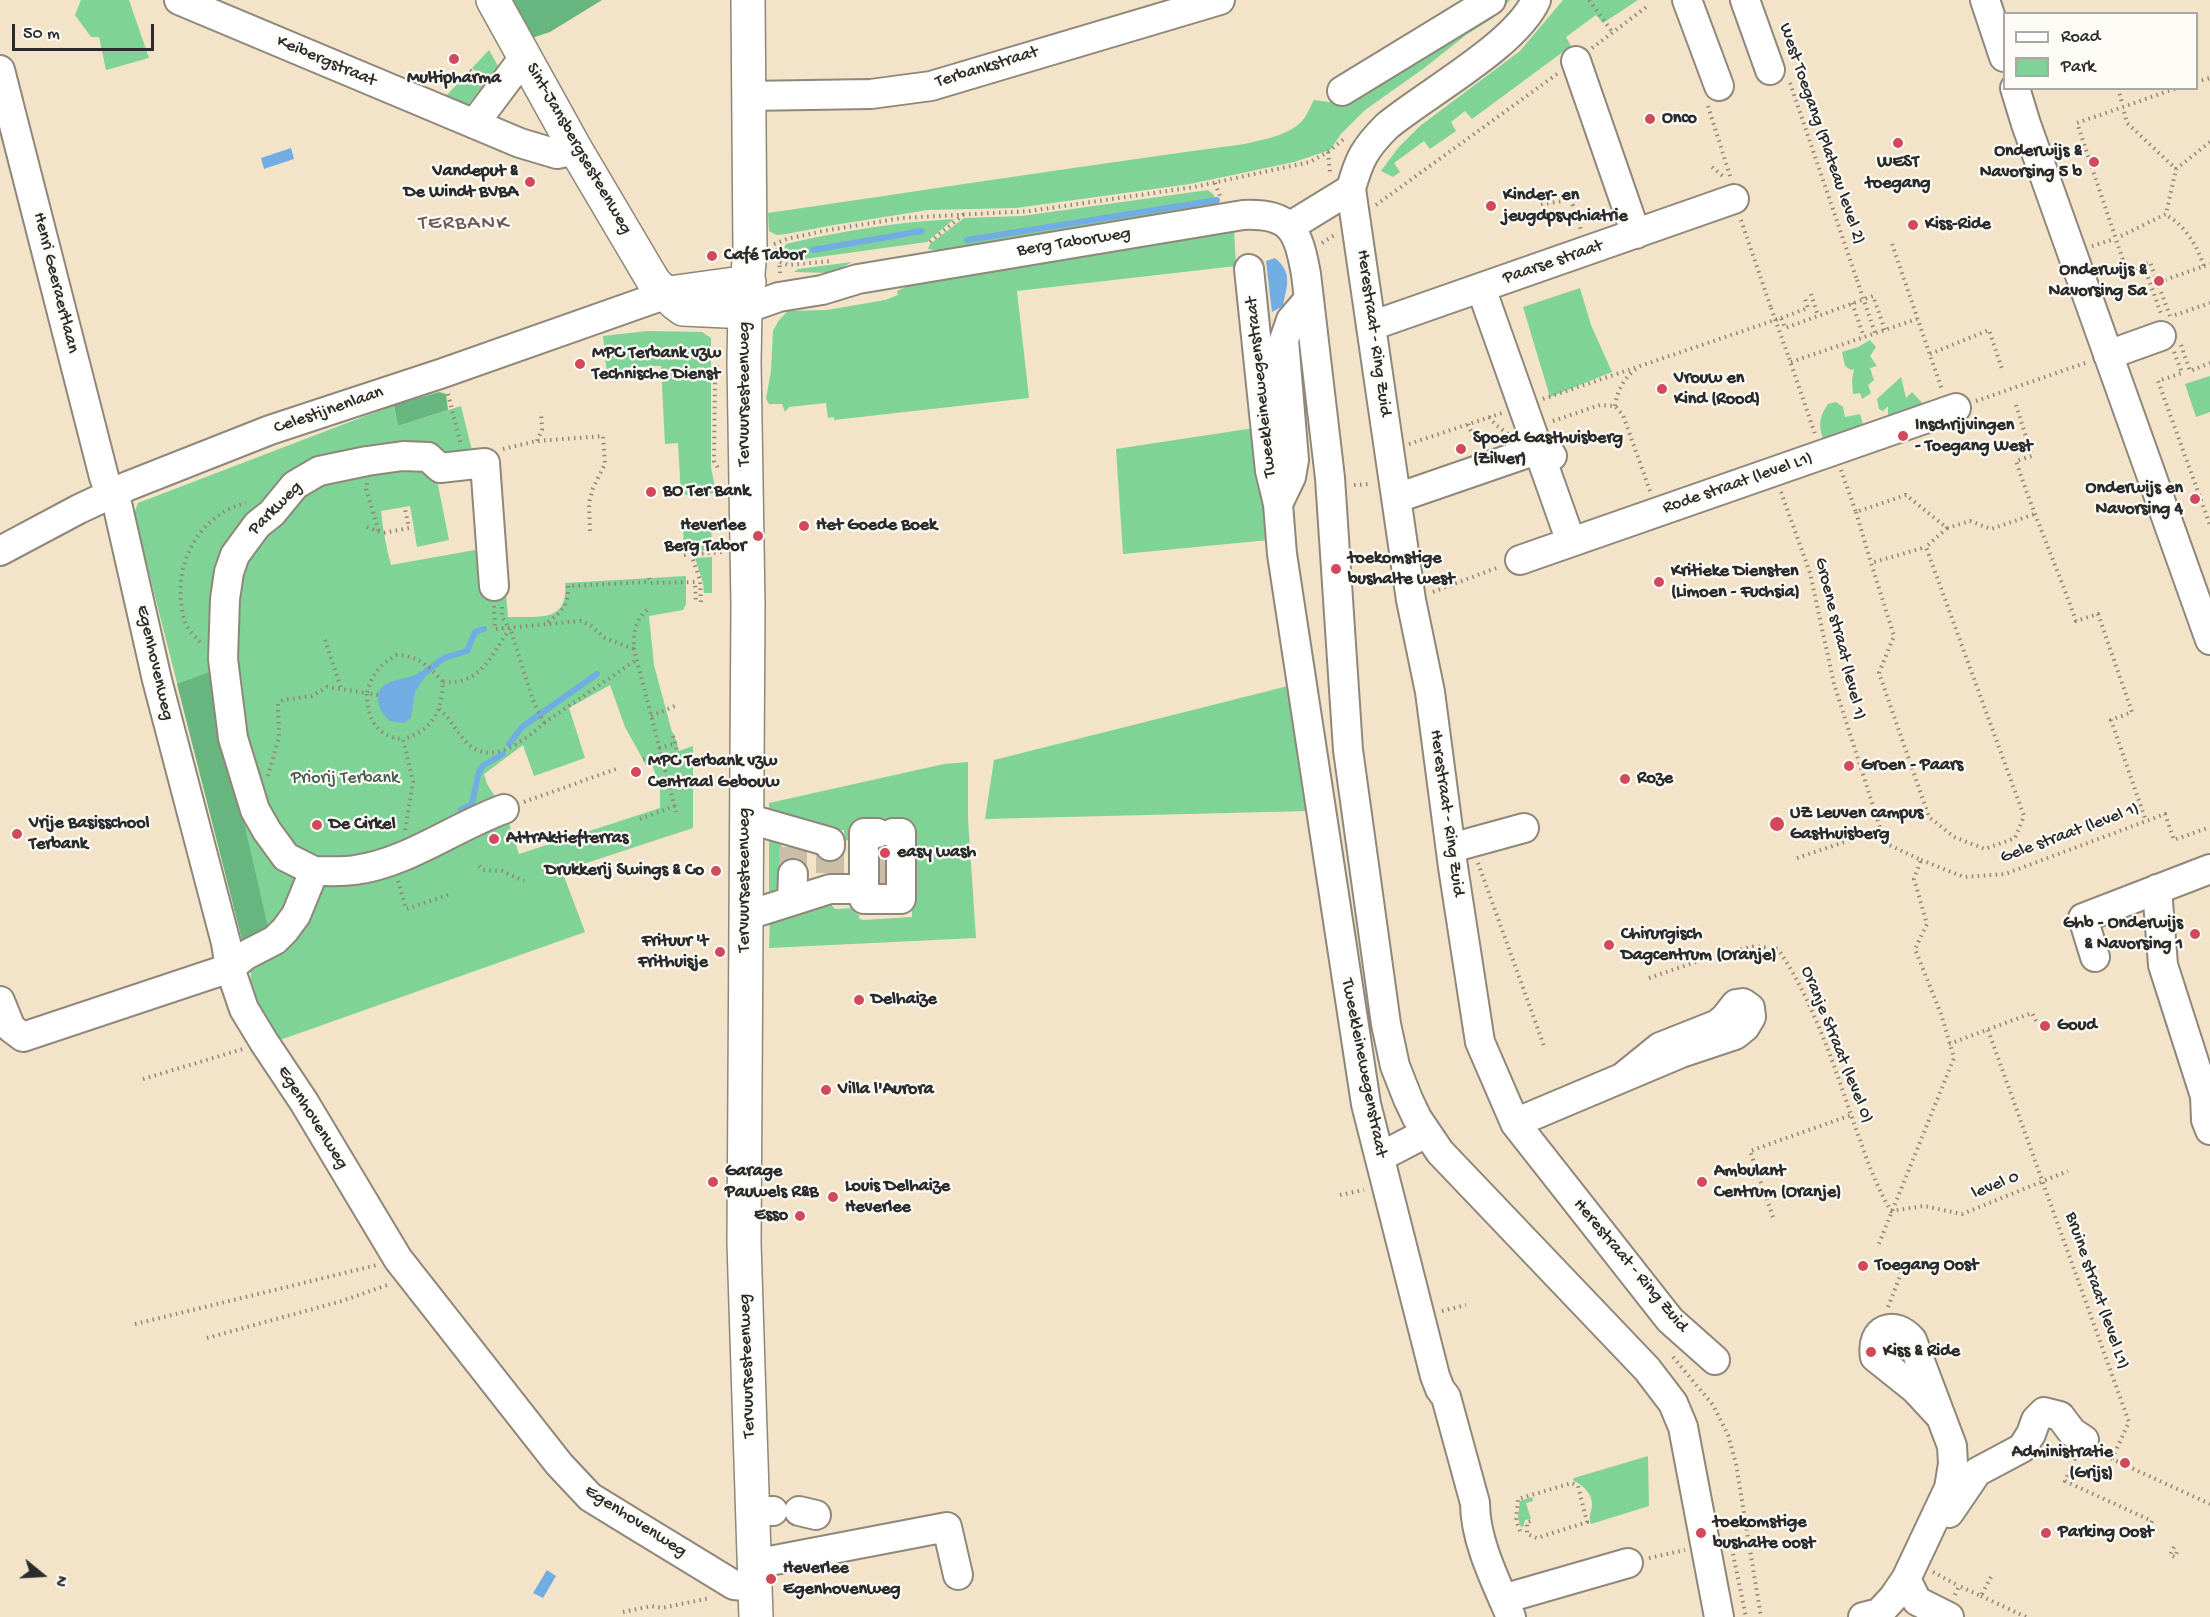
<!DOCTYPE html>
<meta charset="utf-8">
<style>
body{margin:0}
#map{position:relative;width:2210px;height:1617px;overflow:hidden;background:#f3e3c8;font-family:"Gochi Hand",sans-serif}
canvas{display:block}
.legend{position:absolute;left:2003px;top:12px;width:195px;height:78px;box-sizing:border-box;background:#fdfcf7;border:2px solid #a9a8a5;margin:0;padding:8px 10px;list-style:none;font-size:18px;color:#2b2b2b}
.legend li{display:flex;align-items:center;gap:12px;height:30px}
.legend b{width:30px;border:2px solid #a9a8a5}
.north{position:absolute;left:12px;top:1545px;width:60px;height:60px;-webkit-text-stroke:4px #fdfcf7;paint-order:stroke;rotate:108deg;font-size:16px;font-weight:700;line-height:24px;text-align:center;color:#2b2b2b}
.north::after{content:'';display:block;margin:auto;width:21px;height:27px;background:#2b2b2b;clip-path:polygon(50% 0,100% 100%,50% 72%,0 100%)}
.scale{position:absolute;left:12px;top:24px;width:142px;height:27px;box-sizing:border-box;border:3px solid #2b2b2b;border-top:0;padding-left:8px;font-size:18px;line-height:21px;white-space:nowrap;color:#2b2b2b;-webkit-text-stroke:4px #fdfcf7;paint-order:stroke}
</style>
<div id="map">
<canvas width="2210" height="1617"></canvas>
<ul class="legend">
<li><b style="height:8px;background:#fff"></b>Road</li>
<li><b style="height:16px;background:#7fd396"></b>Park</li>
</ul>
<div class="north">N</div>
<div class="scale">50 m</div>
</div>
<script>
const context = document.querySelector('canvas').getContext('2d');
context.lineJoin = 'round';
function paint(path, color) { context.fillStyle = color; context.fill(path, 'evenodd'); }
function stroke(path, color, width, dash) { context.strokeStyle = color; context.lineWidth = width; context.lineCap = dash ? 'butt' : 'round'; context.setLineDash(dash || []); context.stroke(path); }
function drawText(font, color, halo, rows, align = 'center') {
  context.font = font + ' "Gochi Hand",sans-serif'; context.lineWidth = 4.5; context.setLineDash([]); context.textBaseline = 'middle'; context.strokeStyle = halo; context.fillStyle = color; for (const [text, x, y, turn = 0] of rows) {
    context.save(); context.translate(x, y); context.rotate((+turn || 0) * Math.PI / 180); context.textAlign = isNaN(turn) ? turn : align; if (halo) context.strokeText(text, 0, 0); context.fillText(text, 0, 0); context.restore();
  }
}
paint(new Path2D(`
 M81,0H129L149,58L106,70L99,37H91L75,15Z
 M1502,0H1510L1493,18L1466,35L1423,69L1365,110L1341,134L1330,150L1294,162L1190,184L1016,208L928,210L834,225L786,234L777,235L769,231L768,213C927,190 1086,165 1245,144C1264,139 1288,136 1302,121C1307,116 1310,107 1314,100L1337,103Z
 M1563,0H1638L1603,23L1596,15L1566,37L1571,46L1472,119L1465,111L1451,122L1456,131L1430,149L1424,141L1394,163L1400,172L1393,177L1381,171L1398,148L1420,126L1520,51Z
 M489,50L499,68L487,80L472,68Z
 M469,72L484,85L467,106L443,99Z
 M1208,190L1214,195L1217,205L955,253L928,249L930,244L964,218L1022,216Z
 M954,219L927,242L790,261L784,258L781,253L786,244C841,231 898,222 954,219Z
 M1234,229L1236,266L1017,291L1029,398L834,420V417L828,418L826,403L789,407L785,412L782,404H769L766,399L771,371L773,331L779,320L788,311L827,310L885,300L898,295L897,291L920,280Z
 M852,262L832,273L794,272L798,269Z
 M1580,288L1591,325L1612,372L1550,397L1523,307Z
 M647,331L702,332L711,338V467L716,493L681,495L678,443L665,444L661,366L635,367L607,375L603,336Z
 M1870,340L1876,347L1870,356L1877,366L1870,368L1874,380L1868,385L1871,393L1862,399L1860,393L1853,394L1852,380L1854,369L1851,370L1845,366L1842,352L1858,347Z
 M2210,376V412L2196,417L2185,384Z
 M1901,377L1906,398L1912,392L1925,406L1888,417V406L1883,411L1879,409L1877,399Z
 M1836,402L1843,407L1845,417L1860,414L1865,431L1826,448C1820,429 1816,422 1828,404Z
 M394,405L398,426L461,406L473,455L437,480L449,540L417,547L410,506L381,511C383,530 386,547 391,565L486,548L505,583L508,617C537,616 569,624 565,583L686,576V604L683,610L649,616L654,665L672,732L674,734L679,751L693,746V828L562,871L585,932L280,1040C268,1021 247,996 251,973L134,514L138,503ZM610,685L625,727L646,765L652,764L660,788V808L519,854L506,814L487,784L484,774L523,745L534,776L585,758L569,708Z
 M1254,428L1269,540L1123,554L1116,449Z
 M711,523L712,550L684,551L683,524Z
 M712,557V593H704L703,583L695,558Z
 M1288,686L1308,811L985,819L994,760Z
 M968,762V819L976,938L769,948L770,922L828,901L835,909L854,908L855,912L860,916L858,918L863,920L912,917L910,830L854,841L845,840L844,830H827L821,824L794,819V816L769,815V803L944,764Z
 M769,839L775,840L787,851L788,879L775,890L769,893Z
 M1648,1456L1649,1506L1591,1524C1588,1516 1591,1514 1592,1506C1593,1493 1583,1486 1573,1480L1574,1478Z
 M1532,1497L1533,1501L1526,1503L1531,1519L1525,1520L1523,1527H1521L1518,1518L1520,1501Z`), '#7fd396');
paint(new Path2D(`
 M513,0H602L550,32L532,38Z
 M439,392L446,394L448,410L398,426L394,405Z
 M218,669L240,805L269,932L243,944L177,684Z`), '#67b57f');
paint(new Path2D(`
 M291,148L294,159L264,169L261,158Z
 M1275,258C1293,273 1287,285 1283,306L1272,312L1266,261Z
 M420,672L425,677L415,692L411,718L404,723L390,721C384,716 379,709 378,700C376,676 409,682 420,672Z
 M547,1570L556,1576L543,1598L533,1593Z`), '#71ade3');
stroke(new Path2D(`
 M967,240L1217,200
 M813,250L922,231
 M423,674L444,658L467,651L475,632L484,629
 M509,744L522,727L597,674
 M461,810L472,804L478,775L482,766L503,754`), '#71ade3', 6);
stroke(new Path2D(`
 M830,846V873
 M877,873H894
 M793,874V847`), '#cbbea9', 28, [28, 14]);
const minor = new Path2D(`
 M179,0L520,143L557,154L576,150
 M1687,0L1719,86
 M1745,0L1770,70
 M1985,0L2004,57
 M1576,61L1636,234
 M0,70L104,477L107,485L117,503L157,680L226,943L230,968L244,1009L264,1042L304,1102L398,1259L559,1464L590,1497L634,1524L734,1585L755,1587
 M2015,88L2026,124L2210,640
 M1342,91L1491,0
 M748,96L871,94L931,86L1220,0
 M474,124L525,56
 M1351,189L1411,600L1430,692L1453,867L1480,1042L1515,1123L1670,1320L1715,1360
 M1289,227L1351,189C1359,159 1365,148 1387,126C1427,93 1516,45 1536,0
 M1249,269L1270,471L1278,504L1282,554L1366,1104L1435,1376L1440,1389L1446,1397L1475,1503C1475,1541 1496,1582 1511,1617
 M1481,288L1571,542
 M745,309L779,297L822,290L858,279L1243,215C1292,213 1298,231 1306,274L1330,478L1348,750L1386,1024L1395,1066L1408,1099L1417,1118L1440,1152L1647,1369L1673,1403L1683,1427L1719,1617
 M1371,326L1734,199
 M2108,355L2161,336
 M1397,498L1545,447L1552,456
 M1278,504L1291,477L1294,460L1284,340L1291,320L1309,299
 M0,551L79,509L128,486L270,430L443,373L667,294
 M1520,560L1956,408
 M746,818L830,842V846
 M877,833H864V899H901V833H893
 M1451,848L1524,828
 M314,871L286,857L267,831L255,810L233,738L223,659L225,599L229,572L235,555L257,525L272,513L295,485L319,471L367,461L403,456L428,457L440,468L485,463L494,586
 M2157,889L2163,965L2205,1096L2206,1120L2210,1130
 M792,901L793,874
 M745,916L830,889H864
 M2095,957L2083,918L2210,869
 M0,1001L11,1028L23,1037L230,968L246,955L275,940L285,930L296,915L314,871C328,871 342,872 355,870C408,863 454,827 504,809
 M1515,1123L1681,1053L1735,1035L1745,1027L1751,1017L1750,1008L1743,1003L1736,1004L1725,1018L1718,1024L1660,1047L1623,1077
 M1380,1157L1426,1133
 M771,1511H773
 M799,1511L816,1515
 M1949,1513L1977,1472L2022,1448L2031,1434L2036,1420L2044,1412L2060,1416L2072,1432L2084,1440
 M754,1564L947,1527L958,1575
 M1906,1579L1917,1601L1949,1617
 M1503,1599L1628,1563
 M1863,1617L1879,1613L1893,1598L1906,1579L1949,1488L1953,1464L1952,1446L1912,1340C1894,1319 1870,1329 1875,1357L1915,1389L1941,1417`);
const major = new Path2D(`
 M493,0L576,150L654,282L675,303L683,309L726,311L745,309
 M748,0L750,250L745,309L744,362L748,605L744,1243L756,1617
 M669,293L749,282`);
stroke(minor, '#8f877a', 32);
stroke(major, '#8f877a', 36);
stroke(new Path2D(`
 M1589,0L1613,33
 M1592,48L1649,5
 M470,70L480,78
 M2196,82L2210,78
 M1790,83L1857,280
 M2118,88L2122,103
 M1708,106L1730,176
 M2124,112L2127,123L2176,169
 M1328,152L1330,173
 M1712,167L1725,178
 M1215,183L1220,196
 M1569,193L1581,230
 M1541,204L1571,200
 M1376,205L1557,74
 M1741,220L1771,308
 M2121,236L2166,214L2176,169L2210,142
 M930,242L964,214
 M1322,243L1336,234
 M774,244L787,239L823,231L902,218L1030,211L1194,187L1310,162L1328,152L1345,138
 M1892,244L1942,390
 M2092,246L2111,240
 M777,248L779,256L780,273
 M780,262L788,265L832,261
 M2144,266L2161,314
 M2204,266L2210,264
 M2165,280L2204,266C2197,246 2185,225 2166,215
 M1811,294L1818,316
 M1852,303L1864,337
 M2175,315L2210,303
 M2170,316L2150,262L2127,272L2077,123L2177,88
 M1781,318L1808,308L1804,296
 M2181,345L2190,371L2210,363
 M2174,352L2182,373L2158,381L2210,525
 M1930,354L1989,330L2003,372
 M1789,358L1815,434
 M1791,362L1917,319
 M717,365L715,375L714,461L719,470
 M448,394L461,445
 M1543,399L1781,318L1785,328L1873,296L1885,330
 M1976,401L2088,362
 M2016,405L2032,456L2016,461C2034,516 2057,567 2076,621L2098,614L2132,712L2111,720L2146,821
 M1615,406C1617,391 1624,378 1636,369
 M1489,417L1496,425L1508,434
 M1553,421L1600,405L1615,406L1623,415L1650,491
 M1468,424L1476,444
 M537,441L542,430L541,412
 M1409,444L1502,413
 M503,449L537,441L603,436L605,464L593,488L589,503L590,532
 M1841,470L1856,512L1906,495L1947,528L1926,547L2024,816L2015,838L1985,849L1954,837L1929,817L1879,673L1894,636L1871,563L1926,547
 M367,483L366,489L379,532
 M1354,485L1371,484
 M1781,492L1810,573L1834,684L1885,843L1921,860L1914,879L1927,924L1915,949L1941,1014L1954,1058L1878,1246
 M1856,512L1871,563
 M367,527L383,533L409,528L405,509
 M1947,528L1970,521L1991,529L2035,514
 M691,554L700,580L701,603
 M684,555L722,552
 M649,578L650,583L695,582L696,603
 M1433,592L1499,567
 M494,606L495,629L581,621L590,625L605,638L634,649
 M502,607V617L509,628
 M647,610C635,620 633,634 634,649L676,812
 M548,622C562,612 569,604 568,586L647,582
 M325,640L341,688
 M200,642C196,638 191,633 188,628C183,620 182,610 181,601C176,558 203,513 246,503
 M378,695L367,693C371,676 381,663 397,655C417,655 430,667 443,682C442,711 432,731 403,739
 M439,709C451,719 456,731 466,742C491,768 525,740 544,723L533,700L510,628C491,656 481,685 443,682
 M651,716L675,706
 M544,723L636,660
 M673,736L677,752
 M659,748L677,743
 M643,759L661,754
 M268,776L279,737L278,704L283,700L312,696L327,687L367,693C367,718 376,737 403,739L413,782L405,831
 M524,802L616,769
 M640,819L675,806
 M1797,858L1880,830
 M1921,860L1964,877L2005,874L2165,814L2174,840L2210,827
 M1478,863L1544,1046
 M479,866L483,870L502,871L524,881
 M398,881L406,909L451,894
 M1649,978L1713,956L1755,946L1778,949C1814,1002 1834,1066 1855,1126C1866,1157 1874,1182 1891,1211L1924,1206L1962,1214L2068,1171
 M1988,1030L2129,1422L2112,1459L2210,1504
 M1949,1044L2032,1013L2037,1023
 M143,1079L243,1049
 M1340,1195L1364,1190
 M1773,1217L1750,1151L1851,1115
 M1888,1307L1906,1261
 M1442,1311L1466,1305
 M135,1324L377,1265
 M207,1338L342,1301L390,1284
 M1673,1357L1713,1405L1728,1435L1736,1464L1761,1617
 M2075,1459L2065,1481L2152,1521L2145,1538
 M1520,1531L1516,1520L1518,1499L1572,1483L1578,1486L1587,1522L1537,1538L1527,1534V1522L1532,1521
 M2174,1547L2170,1555L2175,1557L2178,1549
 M1733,1554L1746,1617
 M1649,1558L1685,1550
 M1933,1572L1959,1586
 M1955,1595L1959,1586L1981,1596L1991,1577
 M1981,1596L2026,1617
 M623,1612L651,1606L662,1608L710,1598`), '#8f877a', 4, [1.5, 4.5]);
stroke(minor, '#fff', 28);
stroke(major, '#fff', 33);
stroke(new Path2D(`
 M1857,280L1875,333
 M1771,308L1789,358`), '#8f877a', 4, [1.5, 4.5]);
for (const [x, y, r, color] of [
 [454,59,6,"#d1495b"],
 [1650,119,6,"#d1495b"],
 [1898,143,6,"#d1495b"],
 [2094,162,6,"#d1495b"],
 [530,182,6,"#d1495b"],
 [1491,206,6,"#d1495b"],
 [1913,225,6,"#d1495b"],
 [712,256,6,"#d1495b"],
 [2159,281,6,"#d1495b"],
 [580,364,6,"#d1495b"],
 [1662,389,6,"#d1495b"],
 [1903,436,6,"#d1495b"],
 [1461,449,6,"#d1495b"],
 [651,492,6,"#d1495b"],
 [2195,499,6,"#d1495b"],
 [804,526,6,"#d1495b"],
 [758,536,6,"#d1495b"],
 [1336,569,6,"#d1495b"],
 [1659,582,6,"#d1495b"],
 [1849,766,6,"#d1495b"],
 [636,772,6,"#d1495b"],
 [1625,779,6,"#d1495b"],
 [1777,824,8,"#d1495b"],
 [317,825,6,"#d1495b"],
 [17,834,6,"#d1495b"],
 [494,839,6,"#d1495b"],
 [885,853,6,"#d1495b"],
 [716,871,6,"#d1495b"],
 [2195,934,6,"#d1495b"],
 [1609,945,6,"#d1495b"],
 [720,952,6,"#d1495b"],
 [859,1000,6,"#d1495b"],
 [2045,1026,6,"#d1495b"],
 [826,1090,6,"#d1495b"],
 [713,1182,6,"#d1495b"],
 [1702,1182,6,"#d1495b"],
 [833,1197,6,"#d1495b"],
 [800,1216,6,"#d1495b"],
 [1863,1266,6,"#d1495b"],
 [1871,1352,6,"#d1495b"],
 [2125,1463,6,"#d1495b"],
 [1701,1533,6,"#d1495b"],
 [2046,1533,6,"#d1495b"],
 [771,1579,6,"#d1495b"]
]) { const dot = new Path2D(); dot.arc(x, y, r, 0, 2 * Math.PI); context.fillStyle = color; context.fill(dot); stroke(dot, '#fdfcf7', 2); }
drawText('18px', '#2b2b2b', '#fdfcf7', [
 ["Keibergstraat",326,62,23],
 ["Terbankstraat",987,68,-17],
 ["West Toegang (Plateau level 2)",1821,134,71],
 ["Sint-Jansbergsesteenweg",578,149,60],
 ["Berg Taborweg",1074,243,-9],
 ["Paarse straat",1553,263,-19],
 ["Henri Geeraertlaan",55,283,76],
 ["Herestraat - Ring Zuid",1373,333,82],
 ["Tweekleinewegenstraat",1262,387,-96],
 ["Tervuursesteenweg",745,394,-90],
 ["Celestijnenlaan",329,411,-19],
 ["Rode straat (level L1)",1738,484,-19],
 ["Parkweg",276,509,-45],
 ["Groene straat (level 1)",1839,639,76],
 ["Egenhovenweg",154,663,77],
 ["Herestraat - Ring Zuid",1446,813,82],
 ["Gele straat (level 1)",2070,834,-20],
 ["Tervuursesteenweg",745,880,-90],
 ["Oranje Straat (level 0)",1836,1045,68],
 ["Tweekleinewegenstraat",1363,1068,79],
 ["Egenhovenweg",312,1118,58],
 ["level 0",1996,1186,-22],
 ["Herestraat - Ring Zuid",1630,1266,50],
 ["Bruine straat (level L1)",2096,1291,71],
 ["Tervuursesteenweg",748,1366,-92],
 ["Egenhovenweg",635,1522,33]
]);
drawText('bold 18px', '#2b2b2b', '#fdfcf7', [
 ["Multipharma",454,79,"center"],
 ["Onco",1662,119],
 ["Onderwijs &",2082,152,"right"],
 ["Navorsing 5 b",2082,173,"right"],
 ["WEST",1898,163,"center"],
 ["toegang",1898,184,"center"],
 ["Vandeput &",518,172,"right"],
 ["De Windt BVBA",518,193,"right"],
 ["Kinder- en",1503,196],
 ["jeugdpsychiatrie",1503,217],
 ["Kiss-Ride",1925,225],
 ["Café Tabor",724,256],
 ["Onderwijs &",2147,271,"right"],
 ["Navorsing 5a",2147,292,"right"],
 ["MPC Terbank vzw",592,354],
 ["Technische Dienst",592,375],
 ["Vrouw en",1674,379],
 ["Kind (Rood)",1674,400],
 ["Inschrijvingen",1915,426],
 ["- Toegang West",1915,447],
 ["Spoed Gasthuisberg",1473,439],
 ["(Zilver)",1473,460],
 ["Onderwijs en",2183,489,"right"],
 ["Navorsing 4",2183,510,"right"],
 ["BO Ter Bank",663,492],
 ["Heverlee",746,526,"right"],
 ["Berg Tabor",746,547,"right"],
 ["Het Goede Boek",816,526],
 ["toekomstige",1348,559],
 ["bushalte west",1348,580],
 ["Kritieke Diensten",1671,572],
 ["(Limoen - Fuchsia)",1671,593],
 ["MPC Terbank vzw",648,762],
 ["Centraal Gebouw",648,783],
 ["Groen - Paars",1861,766],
 ["Roze",1637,779],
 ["UZ Leuven campus",1790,814],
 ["Gasthuisberg",1790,835],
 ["Vrije Basisschool",29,824],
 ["Terbank",29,845],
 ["De Cirkel",329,825],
 ["AttrAktiefterras",506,839],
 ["easy wash",897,853],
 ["Drukkerij Swings & Co",704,871,"right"],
 ["Ghb - Onderwijs",2183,924,"right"],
 ["& Navorsing 1",2183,945,"right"],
 ["Chirurgisch",1621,935],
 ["Dagcentrum (Oranje)",1621,956],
 ["Frituur 't",708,942,"right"],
 ["Frithuisje",708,963,"right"],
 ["Delhaize",871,1000],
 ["Goud",2057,1026],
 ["Villa l'Aurora",838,1090],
 ["Garage",725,1172],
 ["Pauwels R&B",725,1193],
 ["Ambulant",1714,1172],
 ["Centrum (Oranje)",1714,1193],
 ["Louis Delhaize",845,1187],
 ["Heverlee",845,1208],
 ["Esso",788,1216,"right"],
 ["Toegang Oost",1875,1266],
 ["Kiss & Ride",1883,1352],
 ["Administratie",2113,1453,"right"],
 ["(Grijs)",2113,1474,"right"],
 ["toekomstige",1713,1523],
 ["bushalte oost",1713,1544],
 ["Parking Oost",2058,1533],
 ["Heverlee",783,1569],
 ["Egenhovenweg",783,1590]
], 'left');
drawText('18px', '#445d4b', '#fdfcf7', [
 ["Priorij Terbank",345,779]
]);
context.letterSpacing = '1.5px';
drawText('21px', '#6f5957', '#fdfcf7', [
 ["TERBANK",464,225]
]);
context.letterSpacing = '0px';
</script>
